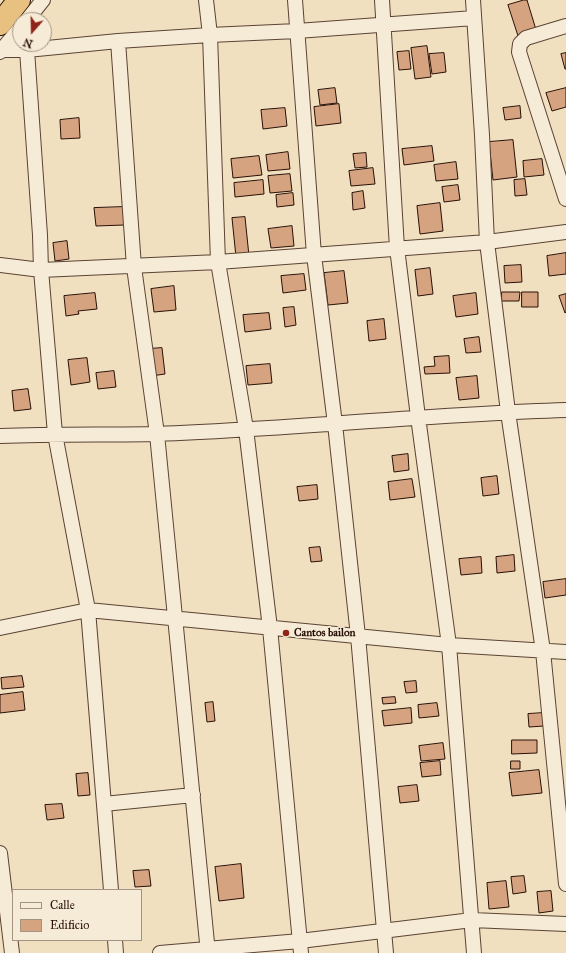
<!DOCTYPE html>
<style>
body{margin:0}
#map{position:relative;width:566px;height:953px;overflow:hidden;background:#f1e0c0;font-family:"IM FELL Great Primer",serif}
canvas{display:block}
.legend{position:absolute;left:12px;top:889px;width:130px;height:52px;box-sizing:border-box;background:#f6ebd6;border:1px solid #a49382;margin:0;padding:5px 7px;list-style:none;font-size:12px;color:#280f05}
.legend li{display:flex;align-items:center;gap:8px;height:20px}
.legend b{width:20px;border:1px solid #a49382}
.north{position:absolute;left:12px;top:12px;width:40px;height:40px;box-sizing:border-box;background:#f6ebd6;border:1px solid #a49382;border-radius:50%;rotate:200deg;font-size:11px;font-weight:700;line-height:16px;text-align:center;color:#280f05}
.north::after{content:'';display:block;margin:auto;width:14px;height:18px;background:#8f2418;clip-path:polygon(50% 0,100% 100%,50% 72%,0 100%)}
</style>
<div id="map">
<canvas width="566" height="953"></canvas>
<ul class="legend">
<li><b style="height:5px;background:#f6ebd6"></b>Calle</li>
<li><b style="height:11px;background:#d6a381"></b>Edificio</li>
</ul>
<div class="north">N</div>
</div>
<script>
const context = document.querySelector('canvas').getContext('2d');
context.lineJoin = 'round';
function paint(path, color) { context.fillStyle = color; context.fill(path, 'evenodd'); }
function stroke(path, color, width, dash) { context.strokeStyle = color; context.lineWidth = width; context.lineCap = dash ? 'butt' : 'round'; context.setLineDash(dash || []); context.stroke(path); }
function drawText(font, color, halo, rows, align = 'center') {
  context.font = font + ' "IM FELL Great Primer",serif'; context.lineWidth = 3.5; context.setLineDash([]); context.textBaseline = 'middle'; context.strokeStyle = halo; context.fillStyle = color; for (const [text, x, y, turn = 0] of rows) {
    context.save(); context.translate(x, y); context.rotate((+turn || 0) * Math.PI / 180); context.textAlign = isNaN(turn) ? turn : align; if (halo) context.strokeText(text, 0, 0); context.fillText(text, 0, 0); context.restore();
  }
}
const building = new Path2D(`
 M524,0H527L537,33L519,39L508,5Z
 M427,46L431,77L415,79L411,48Z
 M409,51L411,69L399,70L397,52Z
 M444,53L446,72L432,74L429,54Z
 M566,53V69H565L561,54Z
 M335,88L337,103L320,105L318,90Z
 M566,88V107L552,111L546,93Z
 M339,104L341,123L316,126L314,107Z
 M520,106L521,118L505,120L503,108Z
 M285,108L287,126L263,129L261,110Z
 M79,118L80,138L61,139L60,120Z
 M513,140L517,177L493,180L489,142Z
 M432,146L434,161L404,165L402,149Z
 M288,152L290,169L268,171L266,155Z
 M366,153L367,167L355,168L353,154Z
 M259,156L262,175L233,178L231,159Z
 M542,159L544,175L524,177L523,161Z
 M456,162L458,179L436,181L434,165Z
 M373,168L375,184L351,186L349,171Z
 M290,174L292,191L270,193L268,176Z
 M525,179L527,195L515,196L514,180Z
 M263,180L264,194L235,197L234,183Z
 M458,185L460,200L444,202L442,187Z
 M363,191L365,208L353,210L352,193Z
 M293,193L294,205L277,207L276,195Z
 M440,203L443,231L420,234L417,206Z
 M123,207L124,225L96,226L94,208Z
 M245,217L249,256L236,257L232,218Z
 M292,226L294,246L271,248L268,229Z
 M67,241L69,259L55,261L53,243Z
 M566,253V274L549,276L547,256Z
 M521,265L522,282L505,283L504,266Z
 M430,268L433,294L418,296L415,270Z
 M344,271L348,303L328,305L324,273Z
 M304,274L306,290L283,293L281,276Z
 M174,286L176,310L154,312L151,289Z
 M502,292H520L519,301H502Z
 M522,292H538V307H522Z
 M95,293L97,309L78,311L79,314L66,316L64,296Z
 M476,293L478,314L456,317L453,296Z
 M566,294V312L565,313L559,296Z
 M294,307L296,325L285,327L283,308Z
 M269,313L271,329L245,332L243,315Z
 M384,319L386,339L369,341L367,321Z
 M479,337L481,352L466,353L464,339Z
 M162,348L165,374L151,376L148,349Z
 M449,356L450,373L425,374L424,367L435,366L434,357Z
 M87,358L90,382L71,385L68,360Z
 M270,364L272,383L248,385L246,366Z
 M114,371L116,387L98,389L96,373Z
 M477,376L479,398L459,400L456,378Z
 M28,389L31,409L14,411L12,391Z
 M408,454L409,470L394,472L392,456Z
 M497,476L499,494L483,496L481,478Z
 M412,479L415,497L390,500L388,482Z
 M317,485L318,499L299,501L297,487Z
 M320,547L322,561L311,562L309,548Z
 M514,555L515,571L497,573L496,557Z
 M481,557L482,573L461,575L459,559Z
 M566,579V595L545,598L543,582Z
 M22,676L24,687L2,689L1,678Z
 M416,681L417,692L406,693L404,682Z
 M23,692L25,710L0,713V695Z
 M395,697L396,703L383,704L382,698Z
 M213,702L215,721L207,722L205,703Z
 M437,703L439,716L419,718L418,705Z
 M411,708L412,723L384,726L382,711Z
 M543,713L544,726L529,727L528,714Z
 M512,740H537V753L512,754Z
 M443,743L445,759L421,761L419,746Z
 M440,761L441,775L422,777L420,763Z
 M511,761H520V769H511Z
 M539,770L542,793L512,796L509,773Z
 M88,773L90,795L78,796L76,774Z
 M417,785L419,801L400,803L398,787Z
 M62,804L64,818L47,820L45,805Z
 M241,864L244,898L219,901L215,867Z
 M149,870L151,886L135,887L133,871Z
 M524,876L526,892L513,894L511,877Z
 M506,881L509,907L489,909L487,883Z
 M551,891L553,911L539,913L537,892Z`);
paint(building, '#d6a381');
stroke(building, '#280f05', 1);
const minor = new Path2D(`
 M206,0L210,35L218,262L246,429L270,628L301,953
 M295,0L314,255L335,424L358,636L386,953
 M382,0L397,248L418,417L449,645L474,953
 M473,0L482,135L487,242L508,412L543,651L566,884
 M27,20L43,0
 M566,26L526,38L520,44L519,52L566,199
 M118,41L134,267L157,434L208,953
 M2,50H27L118,41L210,35L297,31L474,18
 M27,50L40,235L41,270L55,434L88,610L111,890
 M0,52L20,28
 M0,265L41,270L218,262L487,242L566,232
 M0,436C53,434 105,435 158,434C294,429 430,414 566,410
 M0,628L88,610L449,645L566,652
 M104,804L193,795
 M0,853L12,953
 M115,940L116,953
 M160,953L300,941L472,920L566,924`);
const trunk = new Path2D(`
 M0,24L19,0`);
stroke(minor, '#5a4334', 16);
stroke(trunk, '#280f05', 24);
stroke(minor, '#f6ebd6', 14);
stroke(trunk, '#e8c080', 22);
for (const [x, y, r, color] of [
 [286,633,4,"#8f2418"]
]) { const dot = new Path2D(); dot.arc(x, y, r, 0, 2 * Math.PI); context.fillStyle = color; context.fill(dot); stroke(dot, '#f6ebd6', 1.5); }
drawText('bold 11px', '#280f05', '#f6ebd6', [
 ["Cantos bailon",294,633]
], 'left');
</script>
